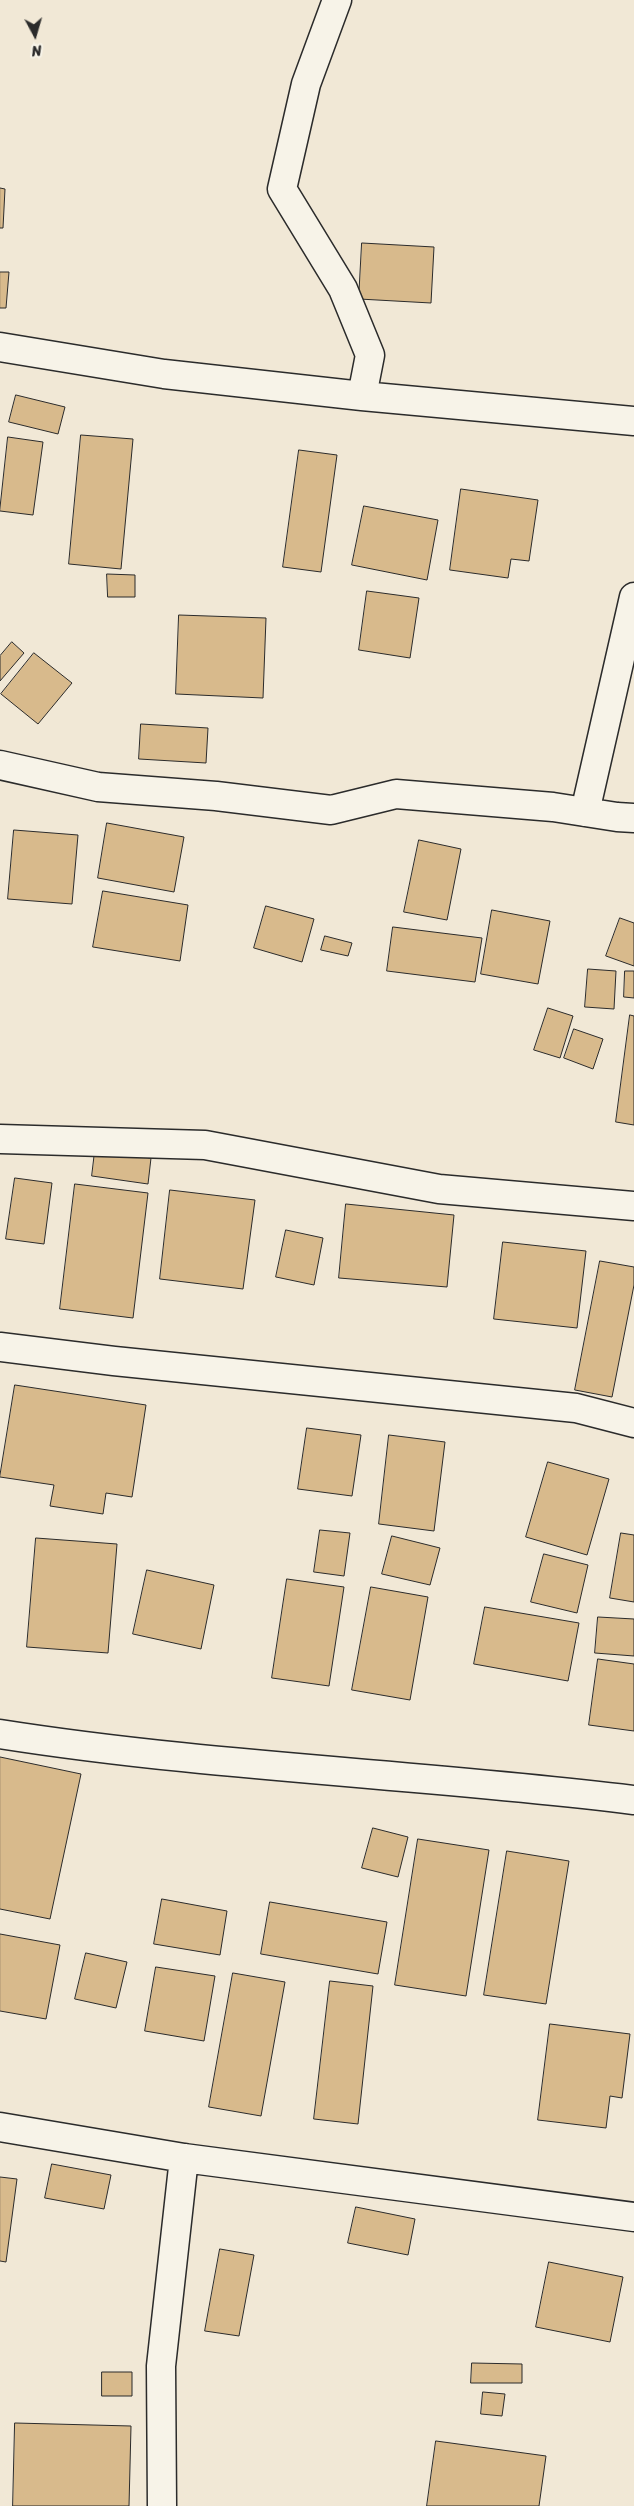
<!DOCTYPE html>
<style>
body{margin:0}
#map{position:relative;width:634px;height:2506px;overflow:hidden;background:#f1e8d6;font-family:Sriracha,sans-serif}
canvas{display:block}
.north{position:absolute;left:10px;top:10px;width:50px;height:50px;-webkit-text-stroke:4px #f7f3e8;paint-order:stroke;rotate:174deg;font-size:14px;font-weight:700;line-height:20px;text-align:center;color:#2b2b2b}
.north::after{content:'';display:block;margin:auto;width:18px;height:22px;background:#2b2b2b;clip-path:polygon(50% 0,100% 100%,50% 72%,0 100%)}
</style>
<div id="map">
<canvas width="634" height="2506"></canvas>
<div class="north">N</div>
</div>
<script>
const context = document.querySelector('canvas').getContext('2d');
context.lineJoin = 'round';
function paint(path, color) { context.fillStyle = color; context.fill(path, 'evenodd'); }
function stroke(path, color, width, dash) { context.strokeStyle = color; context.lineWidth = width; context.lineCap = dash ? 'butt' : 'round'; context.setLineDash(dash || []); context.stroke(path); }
const building = new Path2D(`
 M0,188L5,189L3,228H0Z
 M362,243L434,247L431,303L359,299Z
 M0,272H9L6,308H0Z
 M16,395L65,407L58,434L9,422Z
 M81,435L133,439L121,569L69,564Z
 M8,437L43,442L33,515L0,511Z
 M299,450L337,455L321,572L283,567Z
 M461,489L538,500L529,561L511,559L508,578L450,570Z
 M364,506L438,520L427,580L352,565Z
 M107,574L135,575V597H108Z
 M367,591L419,598L410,658L359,650Z
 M179,615L266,618L263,698L176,694Z
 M12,642L24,653L0,681V656Z
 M34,653L72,683L38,724L1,694Z
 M141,724L208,728L206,763L139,759Z
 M107,823L184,837L174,892L98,878Z
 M14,830L78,835L72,904L8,899Z
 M419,840L461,849L447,920L404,912Z
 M103,891L188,905L180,961L93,947Z
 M266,906L314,919L302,962L254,948Z
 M492,910L550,921L538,984L481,974Z
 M620,918L634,923V966L606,956Z
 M393,927L482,938L475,982L387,971Z
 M325,936L352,943L348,956L321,950Z
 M588,969L616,971L614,1009L585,1007Z
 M625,971H634V998L624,997Z
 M548,1008L573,1016L560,1058L534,1050Z
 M630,1015L634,1016V1125L616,1122Z
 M574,1029L603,1039L593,1069L564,1058Z
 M95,1151L151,1158L148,1184L92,1176Z
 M15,1178L52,1183L44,1244L6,1239Z
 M75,1184L148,1193L133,1318L60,1309Z
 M170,1190L255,1200L243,1289L160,1279Z
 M346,1204L454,1215L447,1287L339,1278Z
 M286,1230L323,1238L314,1285L276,1277Z
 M503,1242L586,1251L577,1328L494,1319Z
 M600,1261L634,1267V1285L612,1397L575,1390Z
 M15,1385L146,1405L132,1497L106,1493L103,1514L50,1506L54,1485L0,1477Z
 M307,1428L361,1435L352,1496L298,1489Z
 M389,1435L445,1442L434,1531L379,1524Z
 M548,1462L609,1479L587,1555L526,1537Z
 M320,1530L350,1533L344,1576L314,1572Z
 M621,1533L634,1535V1602L610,1598Z
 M392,1536L440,1548L430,1585L382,1574Z
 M36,1538L117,1544L108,1653L27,1647Z
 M544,1554L588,1565L577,1613L531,1602Z
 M147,1570L214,1585L201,1649L133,1634Z
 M287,1579L344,1587L329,1686L272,1678Z
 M371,1587L428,1597L410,1700L352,1690Z
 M485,1607L579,1623L568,1681L474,1664Z
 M598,1617L634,1619V1656L595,1653Z
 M598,1659L634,1664V1731L589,1725Z
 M0,1757L81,1774L50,1919L0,1909Z
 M373,1828L408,1837L398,1877L362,1868Z
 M418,1839L489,1850L466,1996L395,1985Z
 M507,1851L569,1861L546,2004L484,1995Z
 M162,1899L227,1911L220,1955L154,1944Z
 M270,1902L387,1922L378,1974L261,1954Z
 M0,1934L60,1945L46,2019L0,2011Z
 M86,1953L127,1962L116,2008L75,1999Z
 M156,1967L215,1976L204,2041L145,2031Z
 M233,1973L285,1982L261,2116L209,2107Z
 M330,1981L373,1986L358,2124L314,2119Z
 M550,2024L630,2034L622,2098L610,2096L606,2128L538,2120Z
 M52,2164L111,2175L104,2209L45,2198Z
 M0,2177L17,2179L6,2262L0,2261Z
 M356,2207L415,2219L408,2255L348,2243Z
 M220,2249L254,2255L239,2336L205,2331Z
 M549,2262L623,2277L610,2342L536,2327Z
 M472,2363L522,2364V2383H471Z
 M102,2372H132V2396H102Z
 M483,2392L505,2394L502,2416L481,2414Z
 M15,2423L131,2426L129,2506H13Z
 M436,2441L546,2456L539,2506H427Z`);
paint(building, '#d8ba8c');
stroke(building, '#2b2b2b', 1);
const street = new Path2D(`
 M337,0L306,84L282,189L343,289L370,355L362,396
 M0,347L164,374L362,396L634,421
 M0,765L98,787L216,796L331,810L396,794L553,807L617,817L634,818
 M585,812L634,597
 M0,1139L205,1145L439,1189L634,1206
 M0,1347L114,1361L576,1408L634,1423
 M0,1734C210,1767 423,1774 634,1800
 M0,2127L184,2158L634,2217
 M162,2506L161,2366L184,2158`);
stroke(street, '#2b2b2b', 31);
stroke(street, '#f7f3e8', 28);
</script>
